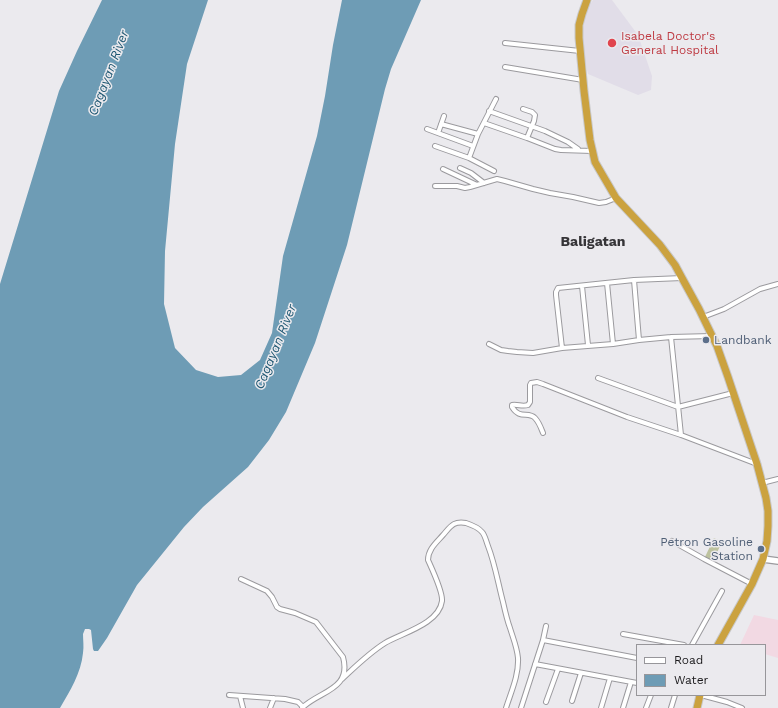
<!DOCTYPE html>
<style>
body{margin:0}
#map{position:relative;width:778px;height:708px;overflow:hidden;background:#ebeaee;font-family:"Work Sans",sans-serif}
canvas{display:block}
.legend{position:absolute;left:636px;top:644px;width:130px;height:52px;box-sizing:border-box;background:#ebeaee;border:1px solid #97969a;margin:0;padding:5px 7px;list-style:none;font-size:12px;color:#1a191b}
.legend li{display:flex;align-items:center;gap:8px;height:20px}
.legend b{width:20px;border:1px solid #97969a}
</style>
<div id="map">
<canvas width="778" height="708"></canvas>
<ul class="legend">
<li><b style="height:5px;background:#fff"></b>Road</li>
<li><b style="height:11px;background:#6e9cb5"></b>Water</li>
</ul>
</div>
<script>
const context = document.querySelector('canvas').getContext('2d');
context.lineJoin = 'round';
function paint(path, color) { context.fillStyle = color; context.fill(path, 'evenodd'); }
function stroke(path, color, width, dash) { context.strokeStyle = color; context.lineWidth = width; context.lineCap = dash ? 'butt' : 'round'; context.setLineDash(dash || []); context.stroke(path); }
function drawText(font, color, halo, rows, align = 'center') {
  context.font = font + ' "Work Sans",sans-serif'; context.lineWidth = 3; context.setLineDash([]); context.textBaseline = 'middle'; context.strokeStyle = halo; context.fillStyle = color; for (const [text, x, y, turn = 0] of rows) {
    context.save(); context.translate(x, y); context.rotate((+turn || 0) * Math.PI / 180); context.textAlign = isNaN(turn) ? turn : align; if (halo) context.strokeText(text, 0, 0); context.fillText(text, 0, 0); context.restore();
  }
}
paint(new Path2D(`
 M593,0H612L638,35L652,76L651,90L638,95L588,74L583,52L582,33L586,10Z`), '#e1dde8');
paint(new Path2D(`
 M754,615L778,620V658L765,654V645H740Z`), '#f2d9e3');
paint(new Path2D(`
 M714,538L722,542L713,561L705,557Z`), '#bdc29e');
paint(new Path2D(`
 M102,0H208L187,64L175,144L165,251L164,304L175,348L196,370L218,377L241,375L260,360L272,333L283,256L317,136L325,96L333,45L342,0H421L391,69L385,89L347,245L315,343L286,412L269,440L248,467L203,507L184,527L137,585L107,638L98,651H94L93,649L91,630L89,629H85L83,634C83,640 84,646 83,653C81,673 70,691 60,708H0V284L59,91L77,51Z`), '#6e9cb5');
const street = new Path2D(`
 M505,43L580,51
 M505,67L583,80
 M523,109L532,112L535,115L534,121L527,138
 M489,111L545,131L568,142L578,149
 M484,123L527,138L555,149L561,150L592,151
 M441,124L478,134
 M427,129L473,146
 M438,133L444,116
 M435,146L469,158L494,171
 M469,158L478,134L496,99
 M460,168L471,173L484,183
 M443,169L477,185
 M435,186H457L465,188L470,187L497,179L505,181L533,189L550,193L573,197L599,203L606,202L616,198
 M634,280L639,340
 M607,283L613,344
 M582,286L588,345
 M703,317L724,309L760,289L778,284
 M671,337L681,435
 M489,344L501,350L508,351L517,352L533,353L562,348L613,344L639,340L671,337L712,336
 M562,348L556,295V292L558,288L634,280L682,278
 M598,378L678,407L733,393
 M543,433C541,428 539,422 535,418C528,411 520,420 512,407V405C518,404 522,407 528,405L530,402V385L531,383L537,382L543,384L627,417L681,435L757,464
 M762,483L778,479
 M672,541L704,559L752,584
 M241,579L267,591L272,597L277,607L280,609L295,613L316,622L343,657C352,690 319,691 302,708
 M623,634L684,645
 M543,640L637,658
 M692,645L722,591
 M535,664L637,683
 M342,679C356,666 369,653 385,643C402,633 439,624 442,601C443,592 432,569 428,560C428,549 437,542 443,535C451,526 453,521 466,523C472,525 478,527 482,532C485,535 486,541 488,546C495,564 498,583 503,602C505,611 507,620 510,628C513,638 517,647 518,658C519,675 511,692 506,708
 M229,695L285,699L298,702L303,707
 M701,695L727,702L742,708
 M240,696L243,708
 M572,701L581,673
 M546,702L558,669
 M270,708L274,698
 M521,708L543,640L546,626
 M601,708L610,678
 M623,708L631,682
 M646,708L651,695
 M671,708L675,695`);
const secondary = new Path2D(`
 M763,559L778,561`);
const highway = new Path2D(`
 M587,0L582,14L579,25V38L584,91L590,140L595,162L616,198L660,245L675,265L682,278L699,309L717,346L728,377L757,464L766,498L768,511V526L767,541L763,559L752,584L718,645
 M697,708L700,695`);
stroke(street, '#9b9a9e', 6);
stroke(secondary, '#9b9a9e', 8);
stroke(highway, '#c8c8c8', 9);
stroke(street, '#fff', 4);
stroke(secondary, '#fff', 5.5);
stroke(highway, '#cba23f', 7);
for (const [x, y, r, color] of [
 [612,43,5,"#e0444e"],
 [706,340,4,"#5c6f8a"],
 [761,549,4,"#5c6f8a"]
]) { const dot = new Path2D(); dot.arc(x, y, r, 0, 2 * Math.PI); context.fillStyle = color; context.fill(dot); stroke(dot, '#ebeaee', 1.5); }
drawText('12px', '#be3a42', '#ebeaee', [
 ["Isabela Doctor's",621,36],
 ["General Hospital",621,50]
], 'left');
drawText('12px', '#4e5e75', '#ebeaee', [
 ["Landbank",714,340],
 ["Petron Gasoline",753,542,"right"],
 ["Station",753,556,"right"]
], 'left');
drawText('italic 13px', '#1f5873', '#ebeaee', [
 ["Cagayan River",109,73,-69],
 ["Cagayan River",276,347,-68]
]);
drawText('bold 14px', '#353437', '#ebeaee', [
 ["Baligatan",593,242]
]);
</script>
